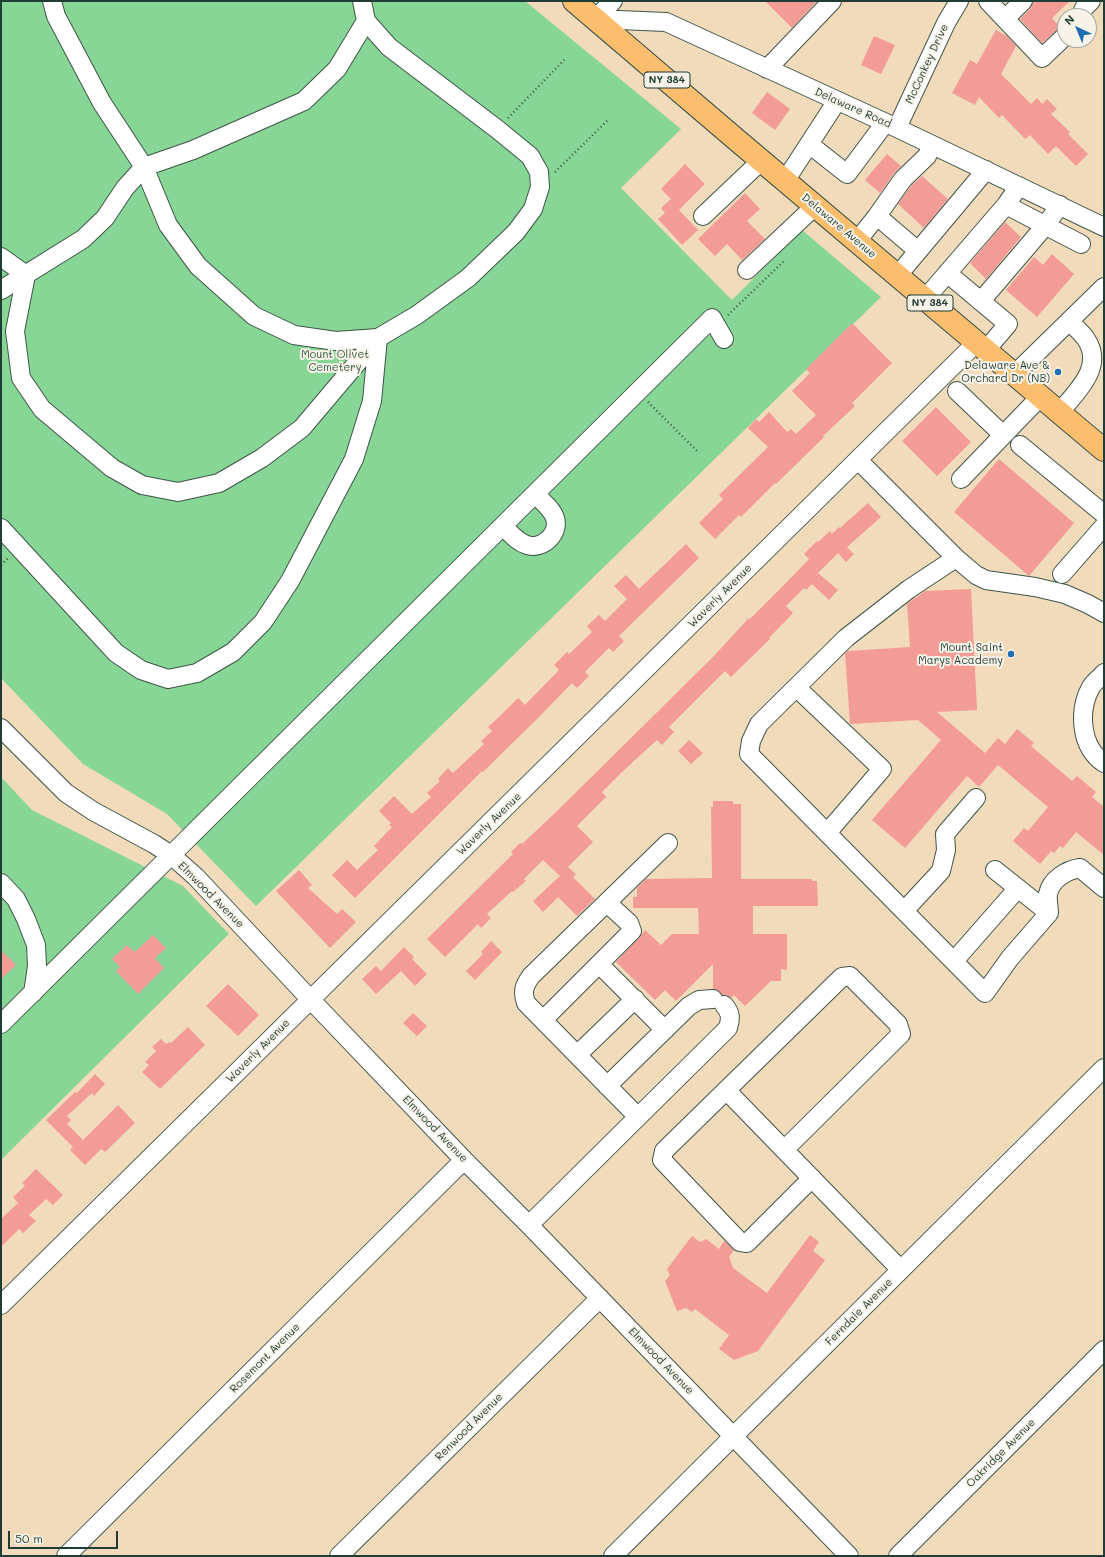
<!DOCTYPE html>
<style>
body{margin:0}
#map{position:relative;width:1105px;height:1557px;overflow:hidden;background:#f1dbbb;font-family:Mali,sans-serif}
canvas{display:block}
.frame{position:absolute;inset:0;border:2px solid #1f3d34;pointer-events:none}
.north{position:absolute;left:1057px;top:8px;width:40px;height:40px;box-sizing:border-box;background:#f7f3e8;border:1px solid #a1aaa0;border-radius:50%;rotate:316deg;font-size:11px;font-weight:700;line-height:16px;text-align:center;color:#1f3d34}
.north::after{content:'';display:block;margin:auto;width:14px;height:18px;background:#1f6fb2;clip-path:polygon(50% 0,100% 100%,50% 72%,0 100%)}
.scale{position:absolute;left:8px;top:1531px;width:110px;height:18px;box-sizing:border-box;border:2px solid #1f3d34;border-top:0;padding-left:5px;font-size:12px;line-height:14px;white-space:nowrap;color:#1f3d34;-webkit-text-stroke:3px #f7f3e8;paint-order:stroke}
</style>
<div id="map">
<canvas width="1105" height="1557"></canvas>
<div class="frame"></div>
<div class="north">N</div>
<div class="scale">50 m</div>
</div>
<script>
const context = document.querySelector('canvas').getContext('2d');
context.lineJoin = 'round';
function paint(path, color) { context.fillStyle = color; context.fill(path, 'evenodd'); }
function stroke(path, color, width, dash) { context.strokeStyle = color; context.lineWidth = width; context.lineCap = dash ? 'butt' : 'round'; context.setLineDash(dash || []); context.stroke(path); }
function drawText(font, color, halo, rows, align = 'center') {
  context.font = font + ' Mali,sans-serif'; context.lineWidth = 4; context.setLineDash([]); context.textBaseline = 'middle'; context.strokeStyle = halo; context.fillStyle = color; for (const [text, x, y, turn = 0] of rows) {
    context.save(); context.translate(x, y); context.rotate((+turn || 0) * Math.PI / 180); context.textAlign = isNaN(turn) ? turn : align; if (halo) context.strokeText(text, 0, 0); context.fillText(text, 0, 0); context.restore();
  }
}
paint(new Path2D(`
 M1,1H525L681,129L621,188L732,300L802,230L881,297L256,906L167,814L83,764L1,678Z
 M1,777L32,810L183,886L229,934L1,1160Z`), '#87d695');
paint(new Path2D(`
 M765,1H817L792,28Z
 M1033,1H1070L1052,18L1060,27L1042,43L1020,19L1031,8Z
 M996,30L1008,37L1016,46L1001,74L1031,104L1037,98L1042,104L1047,99L1057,109L1051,114L1070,132L1068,134L1088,154L1076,166L1056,146L1048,154L1030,135L1025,139L1002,115L999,118L979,97L975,105L952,93L970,60L977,64Z
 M874,36L895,45L881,74L861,65Z
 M767,92L790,109L775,130L752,113Z
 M887,154L901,166L894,173L880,193L865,180Z
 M685,164L705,184L679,210L698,230L682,245L658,219L665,213L661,208L671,199L661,189Z
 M922,176L948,199L924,228L898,204L911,186Z
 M745,193L760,209L747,221L765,239L742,260L727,244L715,256L698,239Z
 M1005,222L1021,237L986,279L970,263Z
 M1052,254L1074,274L1037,317L1006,290L1034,257L1043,265Z
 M852,323L892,363L852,403L855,406L823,436L824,437L776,484L775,483L741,517L739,515L715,539L699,523L723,499L719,495L768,447L748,428L756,419L759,422L769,412L787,432L791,429L796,434L816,415L792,391L810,373L806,369Z
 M936,407L971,442L937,476L902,441Z
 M999,459L1074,523L1029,576L954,512Z
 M868,503L881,517L847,547L854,554L846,562L838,553L818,573L838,590L829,600L812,584L806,590L804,588L786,606L793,613L769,638L770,639L731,677L725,671L669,727L674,732L662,745L657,740L623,771L602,792L606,797L577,826L593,842L568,867L576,874L573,877L595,899L577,916L558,897L543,912L533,901L560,876L543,860L524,879L526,881L513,892L512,891L489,912L487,914L491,918L481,928L478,924L445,957L427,939L513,854L511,852L520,843L522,844L556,812L712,658L749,618L750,619L785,584L809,559L804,554L817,541L818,542L830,531L832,534L839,527L840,528Z
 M686,544L699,558L619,636L624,641L613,652L609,648L585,672L589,676L577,688L572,683L539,717L483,772L482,771L355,898L332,875L347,860L357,870L378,850L374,846L392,827L389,825L391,823L379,811L394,796L412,814L431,797L427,793L440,781L438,779L448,768L453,773L484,744L481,741L492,731L488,727L501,715L518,698L525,705L559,670L554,665L567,652L569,654L592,632L587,626L599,615L605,621L627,599L614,586L626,575L639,589Z
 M971,589L977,710L937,712L985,753L998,738L1005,744L1017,729L1034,743L1031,746L1072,781L1077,776L1096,792L1092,797L1104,807V855L1076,832L1063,848L1060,846L1054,853L1051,851L1040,864L1013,841L1024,828L1028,831L1048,807L998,765L979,787L967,776L905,848L872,820L941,740L918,720L850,724L845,653L848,651L910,647L907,604L925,591Z
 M689,740L703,753L691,764L678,751Z
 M713,801H733V804H741V879H812V881H817L818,906H753V934H787V970L781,969V981H771L745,1006L734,995L731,998L727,995H722L718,990L713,989V964L676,1001L665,990L655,1000L616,962L639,938L645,930L661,945L672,934H699L698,908H633V897H637V888L646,879L712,878L711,807H713Z
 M299,870L312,885L308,888L337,914L342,909L356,922L330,948L276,891Z
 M153,935L166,948L155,958L164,968L138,994L116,971L120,967L112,959L127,945L135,952Z
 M491,941L502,952L475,980L466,971L483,954L481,952Z
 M404,947L414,957L412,959L427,974L415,986L401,971L376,994L362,979L376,966L381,971Z
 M1,950L16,965L1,979Z
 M228,984L259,1015L238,1036L206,1006Z
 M413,1013L427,1026L417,1036L403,1023Z
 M188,1027L205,1045L160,1089L142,1072L149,1065L145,1062L156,1051L152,1047L161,1039L166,1044L169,1042L171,1043Z
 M95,1074L105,1084L94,1096L92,1093L67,1116L71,1120L67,1124L83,1140L118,1105L135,1123L105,1152L101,1149L85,1165L70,1150L73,1147L46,1120L75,1092L77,1093Z
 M36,1169L63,1195L53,1205L46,1199L29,1215L36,1221L23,1233L19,1229L1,1247V1219L18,1203L13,1197L25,1186L22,1183Z
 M810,1235L819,1242L813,1251L825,1260L758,1351L734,1360L719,1349L729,1335L695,1309L692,1312L686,1308L677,1311L665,1281L670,1275L667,1269L692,1236L700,1242L706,1239L719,1249L724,1241L726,1242L734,1250L729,1257L733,1268L767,1293Z`), '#f39b95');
const minor = new Path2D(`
 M52,1L56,16L102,103L144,167L168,225L198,266L254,316L294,335L336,341L378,338L417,315L468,278L516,232L533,209L540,187L539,172L530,156L497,129L389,47L366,21
 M988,1L1042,58L1065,36
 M1081,16L1084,8L1091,1
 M595,19L666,22L897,128L1104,227
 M595,19L613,1
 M1005,19L1023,1
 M767,69L832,1
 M897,128L946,23L959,1
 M809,144L847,174L885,123
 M785,181L837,101
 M1006,205L1081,244
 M703,216L761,161
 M877,216L903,179L927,156L932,145
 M857,241L877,216L918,251
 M1,257L26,275L15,331L21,378L42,409L112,468L142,485L178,492L219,483L262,458L302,428L378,338L372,401L354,459L290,581L263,622L233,652L197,673L168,679L141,670L116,653L1,528
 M747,270L815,206
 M947,273L1008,324L986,350
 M898,275L986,170
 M1,290L83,239L105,218L125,188L144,167L193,150L304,101L337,69L366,21L362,1
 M925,299L1006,205L1019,186
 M981,301L1045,226L1060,205
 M1015,374L1104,287
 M957,391L1003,435
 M1060,412C1076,392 1105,367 1086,339C1082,333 1075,327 1069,321
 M1020,445L1104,514
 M858,460L956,558L976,575L986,580L1035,587L1065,594L1088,604L1104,613
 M961,479L1041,396
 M503,526C510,533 517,542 527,545C542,550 560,534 555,518C552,509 542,501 535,494
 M956,558L909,589L846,638L759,724L751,741L749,754L985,993L1010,958L1049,913L995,870
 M1062,574L1104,526
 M1104,673C1100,678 1094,682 1091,687C1078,710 1080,747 1104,763
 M797,688L882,769L827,833
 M1,728L66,793L93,811L154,844L171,855L196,877L310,999L464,1160L529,1225L849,1556
 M1,883L16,899L26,919L36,945L37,966L33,993
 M904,911L941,871L946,850L945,834L976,798
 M1049,913C1049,907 1047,900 1048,894C1051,879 1067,870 1080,868L1104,888
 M954,961L1018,888
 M599,964L632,931L629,923L607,903
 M543,1020L599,964L665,1030
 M1,1024L712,318L724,339
 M577,1055L635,999
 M607,1086L689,1006L699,1000L713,999
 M726,1090L901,1270
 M638,1117L728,1028C731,1018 731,1013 724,1005
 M784,1150L901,1034L898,1024L850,976L842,977L664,1151L662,1160L740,1242L747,1243L812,1178
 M529,1225L638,1117L526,1003C522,991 524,986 531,976L668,843
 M1,1305L977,342
 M66,1556L464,1160
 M339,1556L600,1298
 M613,1556L1104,1068
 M898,1556L1104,1350`);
const major = new Path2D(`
 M574,1L738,141L1104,450`);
stroke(minor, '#3e5548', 20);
stroke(major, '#3e5548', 24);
stroke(new Path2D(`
 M508,118L566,58
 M555,172L608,120
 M728,315L785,260
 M648,402L699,453
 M1,565L8,558`), '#3e5548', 2.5, [1, 3]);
stroke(minor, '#fff', 18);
stroke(major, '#fbbd6e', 22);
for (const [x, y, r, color] of [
 [1058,372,4,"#1f6fb2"],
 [1011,654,4,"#1f6fb2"]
]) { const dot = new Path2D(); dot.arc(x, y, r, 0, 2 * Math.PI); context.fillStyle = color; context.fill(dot); stroke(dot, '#f7f3e8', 1.5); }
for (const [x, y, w] of [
 [667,80,46],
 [930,303,46]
]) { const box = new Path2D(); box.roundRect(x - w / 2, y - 8, w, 16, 3); context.fillStyle = '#f7f3e8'; context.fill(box); stroke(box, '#1f3d34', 1); }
drawText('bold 10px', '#1f3d34', null, [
 ["NY 384",667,80],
 ["NY 384",930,303]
]);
drawText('11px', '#1f3d34', '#f7f3e8', [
 ["McConkey Drive",927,64,-65],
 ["Delaware Road",853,108,24],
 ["Delaware Avenue",839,226,40],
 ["Waverly Avenue",720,596,-45],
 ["Waverly Avenue",489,824,-44],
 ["Elmwood Avenue",211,895,45],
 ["Waverly Avenue",258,1051,-45],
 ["Elmwood Avenue",435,1129,46],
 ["Ferndale Avenue",859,1312,-45],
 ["Rosemont Avenue",265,1358,-45],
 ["Elmwood Avenue",661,1361,46],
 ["Renwood Avenue",469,1427,-45],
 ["Oakridge Avenue",1001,1453,-45]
]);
drawText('11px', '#345c47', '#f7f3e8', [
 ["Mount Olivet",335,355],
 ["Cemetery",335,368]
]);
drawText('11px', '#1f3d34', '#f7f3e8', [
 ["Delaware Ave &",1050,366],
 ["Orchard Dr (NB)",1050,379],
 ["Mount Saint",1003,648],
 ["Marys Academy",1003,661]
], 'right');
</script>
